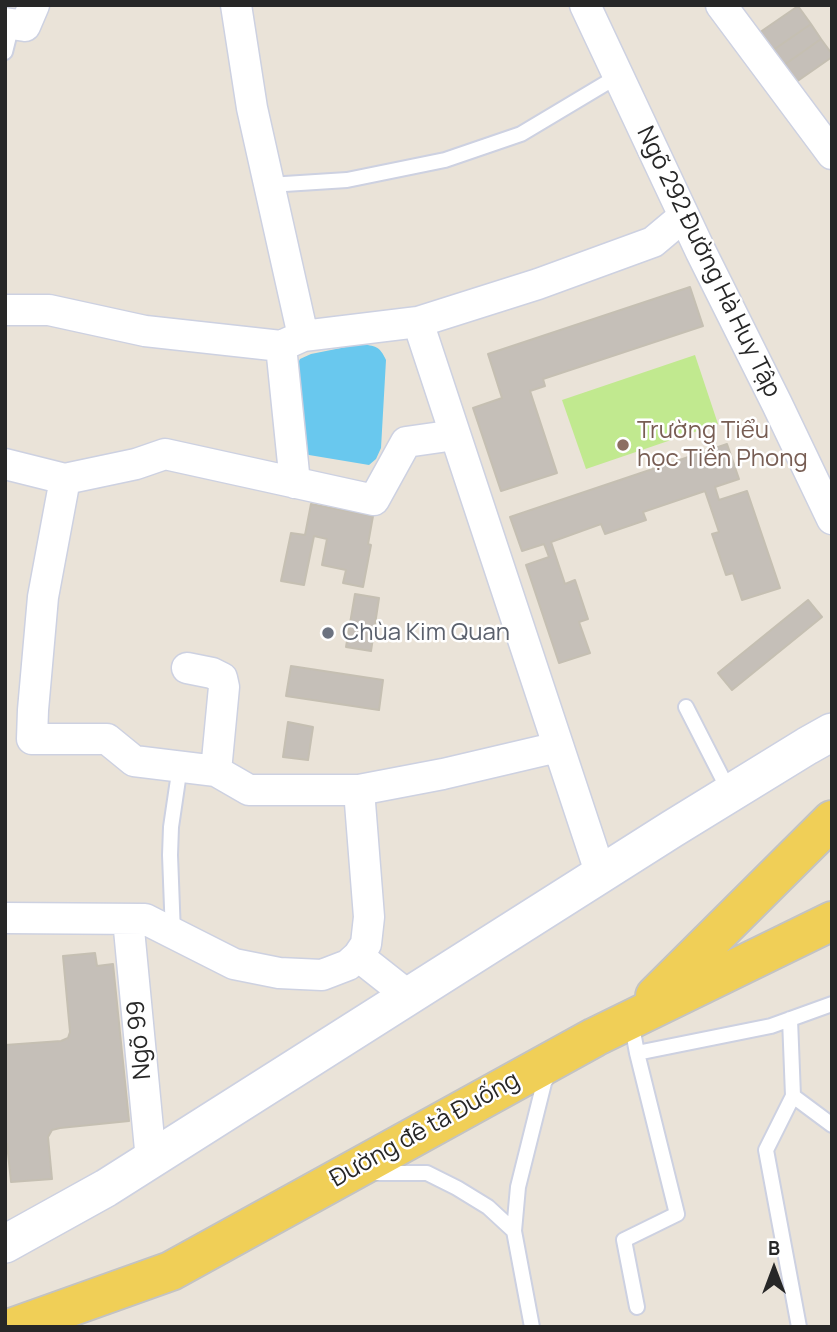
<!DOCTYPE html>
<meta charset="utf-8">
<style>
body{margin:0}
#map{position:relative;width:837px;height:1332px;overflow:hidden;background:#eae3d8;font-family:Manrope,sans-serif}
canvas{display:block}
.frame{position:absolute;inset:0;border:7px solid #272727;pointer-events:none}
.north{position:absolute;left:739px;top:1234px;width:70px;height:70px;-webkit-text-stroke:5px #fff;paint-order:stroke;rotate:0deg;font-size:19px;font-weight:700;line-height:28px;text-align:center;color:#272727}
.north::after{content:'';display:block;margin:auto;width:24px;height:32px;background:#272727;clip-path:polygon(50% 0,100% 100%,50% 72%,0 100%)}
</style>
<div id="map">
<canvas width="837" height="1332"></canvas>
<div class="frame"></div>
<div class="north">B</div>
</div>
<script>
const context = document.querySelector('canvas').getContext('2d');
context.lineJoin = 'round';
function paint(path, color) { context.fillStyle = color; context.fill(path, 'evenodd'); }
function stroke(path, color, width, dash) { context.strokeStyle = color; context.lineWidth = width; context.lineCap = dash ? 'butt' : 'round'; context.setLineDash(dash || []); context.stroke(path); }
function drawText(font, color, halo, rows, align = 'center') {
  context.font = font + ' Manrope,sans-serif'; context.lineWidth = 5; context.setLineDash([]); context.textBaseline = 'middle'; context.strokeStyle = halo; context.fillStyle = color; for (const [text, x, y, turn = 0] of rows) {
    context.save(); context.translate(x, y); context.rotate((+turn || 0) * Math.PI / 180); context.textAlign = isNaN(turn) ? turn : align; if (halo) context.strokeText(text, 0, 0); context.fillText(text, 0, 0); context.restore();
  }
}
paint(new Path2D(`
 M695,355L718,424L586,469L562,400Z`), '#c1e98f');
paint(new Path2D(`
 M361,344C375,346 380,346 386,360L381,448L376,459L369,465L303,454L296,367L300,359L311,354Z`), '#69c8ee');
const building = new Path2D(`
 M798,6L811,24L766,55L753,37Z
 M811,24L821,39L777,70L766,55Z
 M821,39L832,54V57L789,87L777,70Z
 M690,287L703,326L543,379L545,386L530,391L557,473L501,491L473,408L502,398L488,354Z
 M727,444L739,479L715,487L719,500L747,491L780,588L742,600L733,573L726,575L712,534L719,532L705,491L643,512L646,520L605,534L601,524L551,542L565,584L575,580L588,619L579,622L590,653L559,663L526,565L549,557L544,544L522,551L510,517Z
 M311,504L373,516L368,544L371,545L363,587L343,583L346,570L322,565L327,539L314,536L304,585L281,581L291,533L305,535Z
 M355,594L379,598L371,651L346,647Z
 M808,600L822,617L732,690L718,673Z
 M291,666L383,680L379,710L286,696Z
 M288,722L313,727L308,760L283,757Z
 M95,953L97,966L113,964L129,1121L60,1128L52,1130L48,1137L52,1179L11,1182L7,1144L5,1143V1045L61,1041L68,1038L70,1032L63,956Z`);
paint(building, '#c5bfb8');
stroke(building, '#c5bfb2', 2);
const service = new Path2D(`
 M5,52L12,24
 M269,185L347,180L445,160L521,134L618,76
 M686,707L730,793
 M173,934L170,855L171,827L180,766
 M790,1019L793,1096L766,1150L799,1327
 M631,1021L637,1053L771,1026L832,1004
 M637,1053L677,1214L624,1240L637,1307
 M793,1096L832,1125
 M373,1173H427L457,1188L488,1207L514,1231
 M532,1327L514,1231L518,1187L544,1083L550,1072`);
const minor = new Path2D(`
 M236,5L252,108L303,336
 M585,5L701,252L777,404L832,519
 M721,5L832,154
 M5,23L25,26L34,5
 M5,310H49L145,331L281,346L303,336L418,322L538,284L653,242L684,216
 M418,322L601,875
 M281,346L295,483
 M5,464L65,479L136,464L165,454L374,500L406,442L455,435
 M65,479L43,597L33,710L32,739H107L134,761L216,771
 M187,668L212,673L222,678L224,687L216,771L249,790H359L443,774L558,747
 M5,918L145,919L234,964L279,973L322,975L348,965L358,956L366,944L369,917L359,790
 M128,919L151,1160
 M358,956L410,997`);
const tertiary = new Path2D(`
 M5,1244L106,1188L672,829L807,746L832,732`);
const primary = new Path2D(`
 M655,996L832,820
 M14,1327L171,1271L595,1037L832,921`);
stroke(service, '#cdd1e1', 18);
stroke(minor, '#cdd1e1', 33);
stroke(tertiary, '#cdd1e1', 40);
stroke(primary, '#c3c3c3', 42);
stroke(service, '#fff', 14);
stroke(minor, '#fff', 30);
stroke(tertiary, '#fff', 37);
stroke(primary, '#f0cf57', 38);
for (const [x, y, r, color] of [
 [623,445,7,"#8d6e63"],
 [328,633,7,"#6b7280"]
]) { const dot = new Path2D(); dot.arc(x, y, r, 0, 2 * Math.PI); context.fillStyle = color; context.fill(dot); stroke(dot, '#fff', 2.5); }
drawText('24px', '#272727', '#fff', [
 ["Ngõ 292 Đường Hà Huy Tập",708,262,64],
 ["Ngõ 99",140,1040,-95],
 ["Đường đê tả Đuống",425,1130,-29]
]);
drawText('24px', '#785e54', '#fff', [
 ["Trường Tiểu",637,431],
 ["học Tiền Phong",637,459]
], 'left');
drawText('24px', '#5b616d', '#fff', [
 ["Chùa Kim Quan",342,633]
], 'left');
</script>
